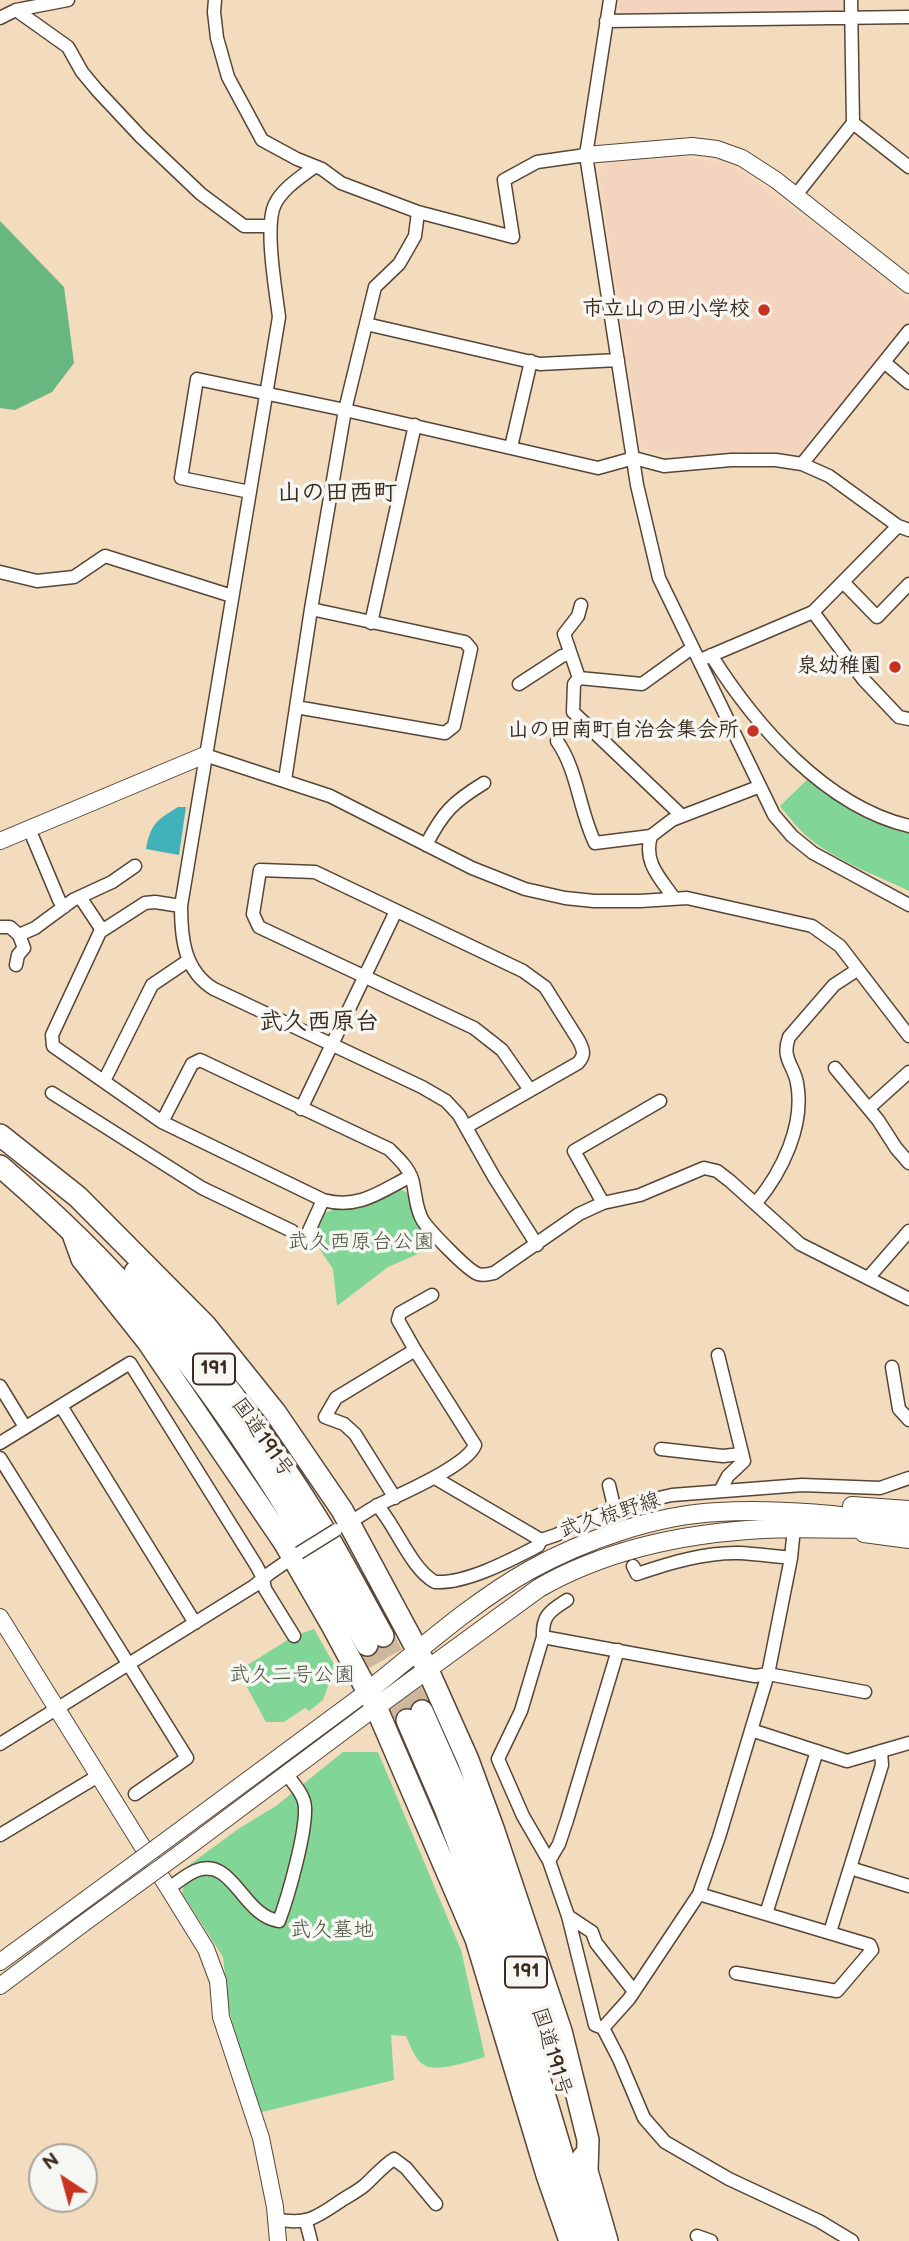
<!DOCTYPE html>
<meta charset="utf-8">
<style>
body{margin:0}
#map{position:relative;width:909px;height:2241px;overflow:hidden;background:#f3dbbd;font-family:"Balsamiq Sans",sans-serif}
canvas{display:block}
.north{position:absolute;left:28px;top:2143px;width:70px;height:70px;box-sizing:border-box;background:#f6f6f2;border:2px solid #aba49d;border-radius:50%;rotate:324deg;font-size:19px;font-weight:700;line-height:28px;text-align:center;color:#3b2a1e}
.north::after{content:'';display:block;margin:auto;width:24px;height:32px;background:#c8321e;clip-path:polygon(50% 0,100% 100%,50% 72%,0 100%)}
</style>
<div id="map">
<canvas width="909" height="2241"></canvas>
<div class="north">N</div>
</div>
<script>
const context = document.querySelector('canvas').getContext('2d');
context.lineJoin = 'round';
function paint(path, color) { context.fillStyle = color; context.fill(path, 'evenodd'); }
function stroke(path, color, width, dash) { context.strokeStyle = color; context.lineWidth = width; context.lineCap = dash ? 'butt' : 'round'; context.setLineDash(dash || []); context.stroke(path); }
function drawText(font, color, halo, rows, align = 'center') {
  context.font = font + ' "Balsamiq Sans","Klee One",sans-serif'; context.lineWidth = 7; context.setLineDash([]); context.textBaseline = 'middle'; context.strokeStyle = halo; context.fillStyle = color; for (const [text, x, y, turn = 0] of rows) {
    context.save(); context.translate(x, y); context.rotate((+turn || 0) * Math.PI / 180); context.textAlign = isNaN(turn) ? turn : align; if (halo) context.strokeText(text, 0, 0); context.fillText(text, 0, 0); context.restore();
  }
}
paint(new Path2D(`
 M620,0H845V9L841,12L623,15L618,8Z
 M684,157L726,163L746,174L855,255L909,300V319L851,396L801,455L794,457L742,452L696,457L665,454L641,447L599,173L605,163Z`), '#f3d4bf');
paint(new Path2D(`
 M809,778C843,805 868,819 909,832V891C876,875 839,862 810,839C798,829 789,817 780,806Z
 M400,1189L411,1195L418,1223L428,1237L423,1246L425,1251L388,1267L337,1306L333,1269L313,1239L324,1213C337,1207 350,1210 363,1206C376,1202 388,1195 400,1189Z
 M314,1629L335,1666L323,1700L309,1711L305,1708L284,1722H266L238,1671L294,1636Z
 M343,1752H378L461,1950L485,2057C471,2061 436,2073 424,2065C415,2060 410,2045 406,2036L391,2035L394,2080L258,2113L229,2010L223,1957L182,1893L188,1866L238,1829L276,1806Z`), '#81d597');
paint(new Path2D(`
 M0,221L64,287L74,363L52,392L15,410L0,408Z`), '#68b680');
paint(new Path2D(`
 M178,807H186L179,855L146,849C151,823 156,821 178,807Z`), '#42b2ba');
stroke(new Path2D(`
 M383,1636L422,1711
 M367,1645L407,1720`), '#ceb89d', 21, [21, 10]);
const minor = new Path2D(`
 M215,0L214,12L217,38L228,77L262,140L297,159L322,169L341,183L418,212L513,237L504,180L537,162L586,155
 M610,0L586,155L637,485L659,578L774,815L792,836L813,853L909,905
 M851,0L853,123L909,167
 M16,10L68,47L82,72L97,90L141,137L201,194L244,226H270
 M0,18L16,10L68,0
 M606,21L909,17
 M314,167C301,177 283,188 275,204C264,225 276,292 279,317L181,906C181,938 184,971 214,989L422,1087L446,1101L459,1115L494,1177L537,1245
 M796,195L853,123
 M366,324L540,364L618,360
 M884,362L909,383
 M511,447L531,361
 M802,464L909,331
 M250,492L181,478L197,379L345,410L598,468L634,458L664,466L731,460H776L802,464L829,476L898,526L909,530
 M0,572L37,581L74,577L105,556L232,596
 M843,582L877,617L909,584
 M813,612L863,679L899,717L909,719
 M371,623L415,425
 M711,655C755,725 825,806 909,826
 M705,658L813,612L898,526
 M579,678L564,634L578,616L581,605
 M519,684L562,656L570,654
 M296,707L445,733L454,726L471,649L465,642L311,609
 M557,741C578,771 579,810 595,843L651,836
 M205,755L330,796L472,868L525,889L565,898L594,901H640L687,898L812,926L840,946L909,1036
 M285,780L311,609L345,410L375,287L399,264L406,252L415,236L418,212
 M682,816L573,712L574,684L579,678L642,684L692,648
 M33,838L59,900L64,907
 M426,845C443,812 453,802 484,783
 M80,897L102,930
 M674,898C660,878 643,862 651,836L672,820L758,787
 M181,906L155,902L145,903L100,932L52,1035L53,1046L162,1122L323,1200C359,1210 381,1191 411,1176
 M0,927H10L19,935L35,928L73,900L112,882L135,866
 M16,965L18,955L24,948L19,935
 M835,1068L878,1120L896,1148L909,1163
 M104,1081L152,985L189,960
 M52,1093L202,1188L292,1231L300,1240L307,1235L323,1200
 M869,1108L909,1072
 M301,1109L396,911
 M162,1122L192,1064L200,1060L389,1149C398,1158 408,1167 412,1179C416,1193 415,1208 423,1221C430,1231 468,1271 478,1274C483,1276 488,1274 494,1273L579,1214L603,1203L640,1195L704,1168L717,1171L730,1181L800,1244L909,1299
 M466,1127L578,1063C585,1055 584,1051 579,1041L545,987L523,971L315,872L260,870L253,914L259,927L474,1028L502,1050L530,1090
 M603,1203L574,1151L660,1101
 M756,1203C782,1172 805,1125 797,1083C794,1065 781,1059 789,1037L834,985L857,970
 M868,1278L909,1231
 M415,1350L398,1320L400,1313L432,1295
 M718,1355L744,1461L728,1476L720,1491
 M892,1367L899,1409L909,1420
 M0,1386L25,1427
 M61,1406L195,1623
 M0,1443L130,1363L256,1565L263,1578L265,1589L294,1636
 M661,1449L723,1456L741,1454
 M0,1458L187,1758L135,1794
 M435,1478L541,1540L556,1535L614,1508L672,1495L802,1485L880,1488L909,1478
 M609,1485L616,1515
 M377,1505C396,1526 411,1569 435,1582C466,1584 511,1560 538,1546L541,1540
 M345,1525C356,1519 367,1511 378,1505C400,1494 467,1466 475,1445L415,1350L336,1398L325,1417L344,1424L355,1434L395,1498
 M633,1566L637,1574C670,1563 705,1552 740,1553C757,1554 774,1556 791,1558
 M543,1637L755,1676L768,1674L865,1692
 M618,1650L567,1820L559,1844L549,1861L568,1916L592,1932L596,1943L633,1990
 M751,1730L847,1761L909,1743
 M0,1744L254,1586L270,1573L296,1555
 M0,1835L98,1776
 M549,1861L523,1816L498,1759L521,1711L543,1637C542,1615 550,1611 567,1600
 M850,1868L909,1886
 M168,1889C176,1883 186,1875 195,1871C233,1855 242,1916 279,1921C288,1897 306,1834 305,1808C305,1796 294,1784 287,1775
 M699,1894L870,1945L872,1950L837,1991L736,1973
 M766,1914L817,1751
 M568,1916L595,2025L603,2028L619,2059L644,2118L665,2142L729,2179L819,2221L852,2241
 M830,1932L882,1765L881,1751
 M603,2028L629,1999L699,1894L719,1837L768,1674L791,1558L794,1528
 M275,2219C307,2226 317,2217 342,2200C350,2195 358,2191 365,2185C375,2176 383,2166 394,2159L406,2168L436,2204
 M306,2222L311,2241
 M697,2236L711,2241`);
const tertiary = new Path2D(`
 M586,155L692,146L717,149L742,158L776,180L909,285
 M0,841L205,755
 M0,1617L206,1949L218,1981L221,2017L261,2138L275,2207L278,2241
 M168,1839L368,1691
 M179,1854L376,1707
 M0,1962L74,1908
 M0,1986L84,1923`);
const secondary = new Path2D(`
 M852,1506L909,1510
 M864,1533L909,1539
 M368,1691C420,1650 471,1603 530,1570C584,1540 656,1515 718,1512C782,1508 846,1516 909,1524
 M376,1707L539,1588C607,1549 686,1533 764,1529C802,1527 839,1530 876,1528`);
const trunk = new Path2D(`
 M0,1135L78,1197L206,1326L275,1412L342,1510L427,1668L468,1760L494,1831L561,2031L588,2140L587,2170
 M0,1166C51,1210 101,1257 144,1308C231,1411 301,1528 367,1645
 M73,1234L82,1259L148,1342L284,1542L333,1627L376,1707L476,1939L547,2175L570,2241
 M135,1272C202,1350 264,1433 318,1520C341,1558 362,1598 383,1636
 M422,1711L478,1837L555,2062
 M407,1720L445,1808L513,1990L588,2241
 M583,2157L607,2241`);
stroke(minor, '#574536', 15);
stroke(tertiary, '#574536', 18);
stroke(secondary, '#574536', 20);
stroke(trunk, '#574536', 24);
stroke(minor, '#fff', 12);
stroke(tertiary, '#fff', 16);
stroke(secondary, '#fff', 18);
stroke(trunk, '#fff', 21);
const minorBridge = new Path2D(`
 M299,1553L336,1530`);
const tertiaryBridge = new Path2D(`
 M74,1908L168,1839
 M84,1923L179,1854`);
stroke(minorBridge, '#574536', 15, []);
stroke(tertiaryBridge, '#574536', 18, []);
stroke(minorBridge, '#fff', 12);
stroke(tertiaryBridge, '#fff', 16);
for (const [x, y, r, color] of [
 [764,310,7,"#c8321e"],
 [895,667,7,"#c8321e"],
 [753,731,7,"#c8321e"]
]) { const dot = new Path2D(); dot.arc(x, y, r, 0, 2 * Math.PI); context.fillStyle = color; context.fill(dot); stroke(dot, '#f6f6f2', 2.5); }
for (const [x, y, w] of [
 [214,1369,42],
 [526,1972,42]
]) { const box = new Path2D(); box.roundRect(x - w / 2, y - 15.5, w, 31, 5); context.fillStyle = '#f6f6f2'; context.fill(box); stroke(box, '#3b2a1e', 2); }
drawText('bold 19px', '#3b2a1e', null, [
 ["191",214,1369],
 ["191",526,1972]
]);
drawText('bold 21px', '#3b2a1e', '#f6f6f2', [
 ["市立山の田小学校",750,310],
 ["泉幼稚園",881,667],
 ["山の田南町自治会集会所",739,731]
], 'right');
drawText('21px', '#4c553c', '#f6f6f2', [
 ["武久西原台公園",361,1243],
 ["武久二号公園",292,1676],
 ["武久墓地",332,1931]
]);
drawText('21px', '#3b2a1e', '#f6f6f2', [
 ["国道191号",262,1438,55],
 ["武久椋野線",610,1516,-18],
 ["国道191号",551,2052,73]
]);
drawText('bold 24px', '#3b2a1e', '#f6f6f2', [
 ["山の田西町",337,494],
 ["武久西原台",319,1023]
]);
</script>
